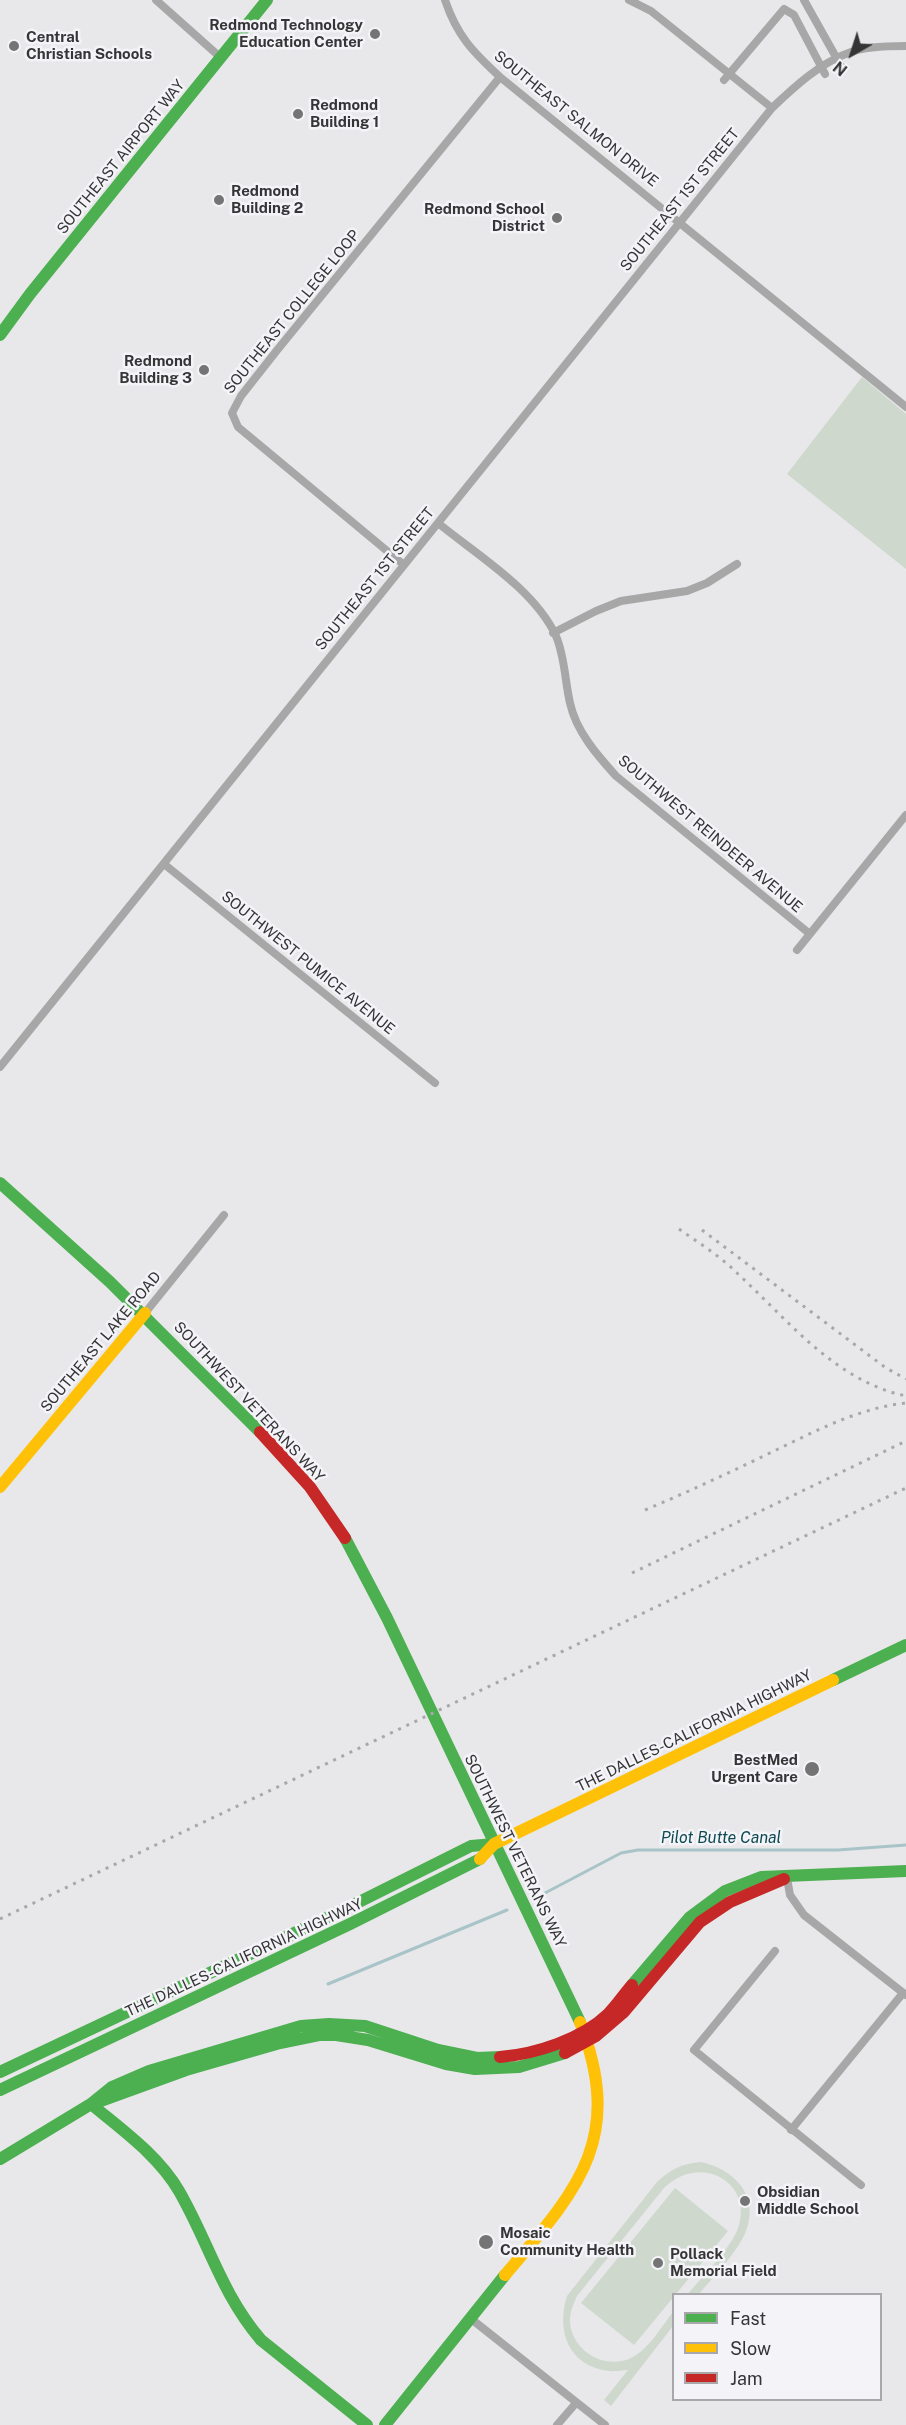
<!DOCTYPE html>
<style>
body{margin:0}
#map{position:relative;width:906px;height:2425px;overflow:hidden;background:#e8e8ea;font-family:"Public Sans",sans-serif}
canvas{display:block}
.legend{position:absolute;left:672px;top:2293px;width:210px;height:108px;box-sizing:border-box;background:#f4f4f8;border:2px solid #a8a8aa;margin:0;padding:8px 10px;list-style:none;font-size:18px;color:#353536}
.legend li{display:flex;align-items:center;gap:12px;height:30px}
.legend b{width:30px;border:2px solid #a8a8aa}
.north{position:absolute;left:822px;top:24px;width:60px;height:60px;-webkit-text-stroke:4px #f4f4f8;paint-order:stroke;rotate:219deg;font-size:16px;font-weight:700;line-height:24px;text-align:center;color:#353536}
.north::after{content:'';display:block;margin:auto;width:21px;height:27px;background:#353536;clip-path:polygon(50% 0,100% 100%,50% 72%,0 100%)}
</style>
<div id="map">
<canvas width="906" height="2425"></canvas>
<ul class="legend">
<li><b style="height:8px;background:#4caf50"></b>Fast</li>
<li><b style="height:8px;background:#ffc107"></b>Slow</li>
<li><b style="height:8px;background:#c62828"></b>Jam</li>
</ul>
<div class="north">N</div>
</div>
<script>
const context = document.querySelector('canvas').getContext('2d');
context.lineJoin = 'round';
function paint(path, color) { context.fillStyle = color; context.fill(path, 'evenodd'); }
function stroke(path, color, width, dash) { context.strokeStyle = color; context.lineWidth = width; context.lineCap = dash ? 'butt' : 'round'; context.setLineDash(dash || []); context.stroke(path); }
function drawText(font, color, halo, rows, align = 'center') {
  context.font = font + ' "Public Sans",sans-serif'; context.lineWidth = 5; context.setLineDash([]); context.textBaseline = 'middle'; context.strokeStyle = halo; context.fillStyle = color; for (const [text, x, y, turn = 0] of rows) {
    context.save(); context.translate(x, y); context.rotate((+turn || 0) * Math.PI / 180); context.textAlign = isNaN(turn) ? turn : align; if (halo) context.strokeText(text, 0, 0); context.fillText(text, 0, 0); context.restore();
  }
}
paint(new Path2D(`
 M862,377L906,414V569L787,474Z
 M700,2162C733,2168 760,2195 746,2231C738,2252 713,2277 699,2294H688C701,2278 732,2247 738,2228C754,2183 701,2152 664,2188L577,2296C573,2305 569,2314 570,2323C573,2351 603,2369 629,2359C648,2351 661,2327 673,2312V2326L611,2406L604,2400L628,2370C622,2370 615,2372 609,2371C568,2366 556,2331 567,2296L657,2182C671,2169 681,2164 700,2162Z
 M675,2188L728,2231L634,2345L581,2303Z`), '#ced8cd');
stroke(new Path2D(`
 M545,1893L621,1853L638,1850H838L906,1845
 M328,1984L507,1910`), '#a8c4c8', 3);
stroke(new Path2D(`
 M156,0L220,57
 M445,0C457,36 473,52 500,77L906,407
 M629,0L651,11L772,108
 M804,0L841,66
 M724,80L784,9L794,15L825,74
 M438,523C477,555 534,589 556,636C565,657 565,682 570,703C576,731 597,755 616,776L810,934
 M404,565L238,427L232,413L241,396L278,349L500,77
 M553,633L596,611L621,601L687,591L707,583L737,564
 M164,864L435,1083
 M797,950L906,815
 M0,1067L772,108C794,87 821,62 851,52C863,47 892,46 906,46
 M145,1313L224,1215
 M787,1878L790,1895L804,1915L906,1995
 M775,1951L694,2050L861,2185
 M791,2130L903,1993
 M470,2318L605,2425
 M557,2425L576,2403`), '#a7a7a8', 8);
stroke(new Path2D(`
 M0,335L30,294L267,0
 M0,1183L110,1282L260,1432
 M345,1538L387,1618L580,2022
 M833,1680L906,1645
 M632,1985L690,1917L725,1891L761,1877L906,1871
 M0,2072L343,1910L471,1846L494,1844
 M0,2090L350,1924L480,1859
 M95,2103L186,2070L280,2043L319,2035H336L368,2040L446,2064L475,2069L519,2067L565,2053
 M91,2104C122,2130 158,2155 179,2191C209,2243 221,2293 261,2340L367,2425
 M0,2159L91,2104L112,2087L149,2071L301,2026L329,2024L365,2026L438,2050L477,2058L500,2057
 M385,2425L505,2275`), '#4caf50', 12);
stroke(new Path2D(`
 M0,1487L145,1313
 M480,1859L494,1844L833,1680
 M505,2275C578,2189 625,2140 580,2022`), '#ffc107', 12);
stroke(new Path2D(`
 M260,1432L310,1487L345,1538
 M565,2053L596,2036L624,2012L700,1922L730,1902L784,1879
 M500,2057C536,2054 582,2039 608,2014C617,2005 624,1994 632,1985`), '#c62828', 12);
stroke(new Path2D(`
 M679,1229C699,1243 720,1256 737,1273C788,1320 835,1381 906,1396
 M702,1230L886,1368L906,1379
 M645,1510C690,1491 733,1471 776,1450C818,1430 859,1408 906,1403
 M632,1573L906,1441
 M0,1919L906,1488`), '#a8a7a9', 3, [3, 6]);
for (const [x, y, r, color] of [
 [375,34,6,"#747475"],
 [14,46,6,"#747475"],
 [298,114,6,"#747475"],
 [219,200,6,"#747475"],
 [557,218,6,"#747475"],
 [204,370,6,"#747475"],
 [812,1769,8,"#747475"],
 [745,2201,6,"#747475"],
 [486,2242,8,"#747475"],
 [658,2263,6,"#747475"]
]) { const dot = new Path2D(); dot.arc(x, y, r, 0, 2 * Math.PI); context.fillStyle = color; context.fill(dot); stroke(dot, '#f4f4f8', 2); }
drawText('bold 15px', '#353536', '#f4f4f8', [
 ["Redmond Technology",363,25,"right"],
 ["Education Center",363,42,"right"],
 ["Central",26,37],
 ["Christian Schools",26,54],
 ["Redmond",310,105],
 ["Building 1",310,122],
 ["Redmond",231,191],
 ["Building 2",231,208],
 ["Redmond School",545,209,"right"],
 ["District",545,226,"right"],
 ["Redmond",192,361,"right"],
 ["Building 3",192,378,"right"],
 ["BestMed",798,1760,"right"],
 ["Urgent Care",798,1777,"right"],
 ["Obsidian",757,2192],
 ["Middle School",757,2209],
 ["Mosaic",500,2233],
 ["Community Health",500,2250],
 ["Pollack",670,2254],
 ["Memorial Field",670,2271]
], 'left');
drawText('15px', '#353536', '#f4f4f8', [
 ["SOUTHEAST SALMON DRIVE",576,119,39],
 ["SOUTHEAST AIRPORT WAY",121,157,-51],
 ["SOUTHEAST 1ST STREET",680,200,-51],
 ["SOUTHEAST COLLEGE LOOP",292,312,-51],
 ["SOUTHEAST 1ST STREET",375,579,-51],
 ["SOUTHWEST REINDEER AVENUE",710,834,40],
 ["SOUTHWEST PUMICE AVENUE",308,963,39],
 ["SOUTHEAST LAKE ROAD",101,1342,-50],
 ["SOUTHWEST VETERANS WAY",249,1402,47],
 ["THE DALLES-CALIFORNIA HIGHWAY",694,1731,-26],
 ["SOUTHWEST VETERANS WAY",515,1851,64],
 ["THE DALLES-CALIFORNIA HIGHWAY",244,1958,-25]
]);
drawText('italic 16px', '#0e4a51', '#f4f4f8', [
 ["Pilot Butte Canal",721,1838]
]);
</script>
